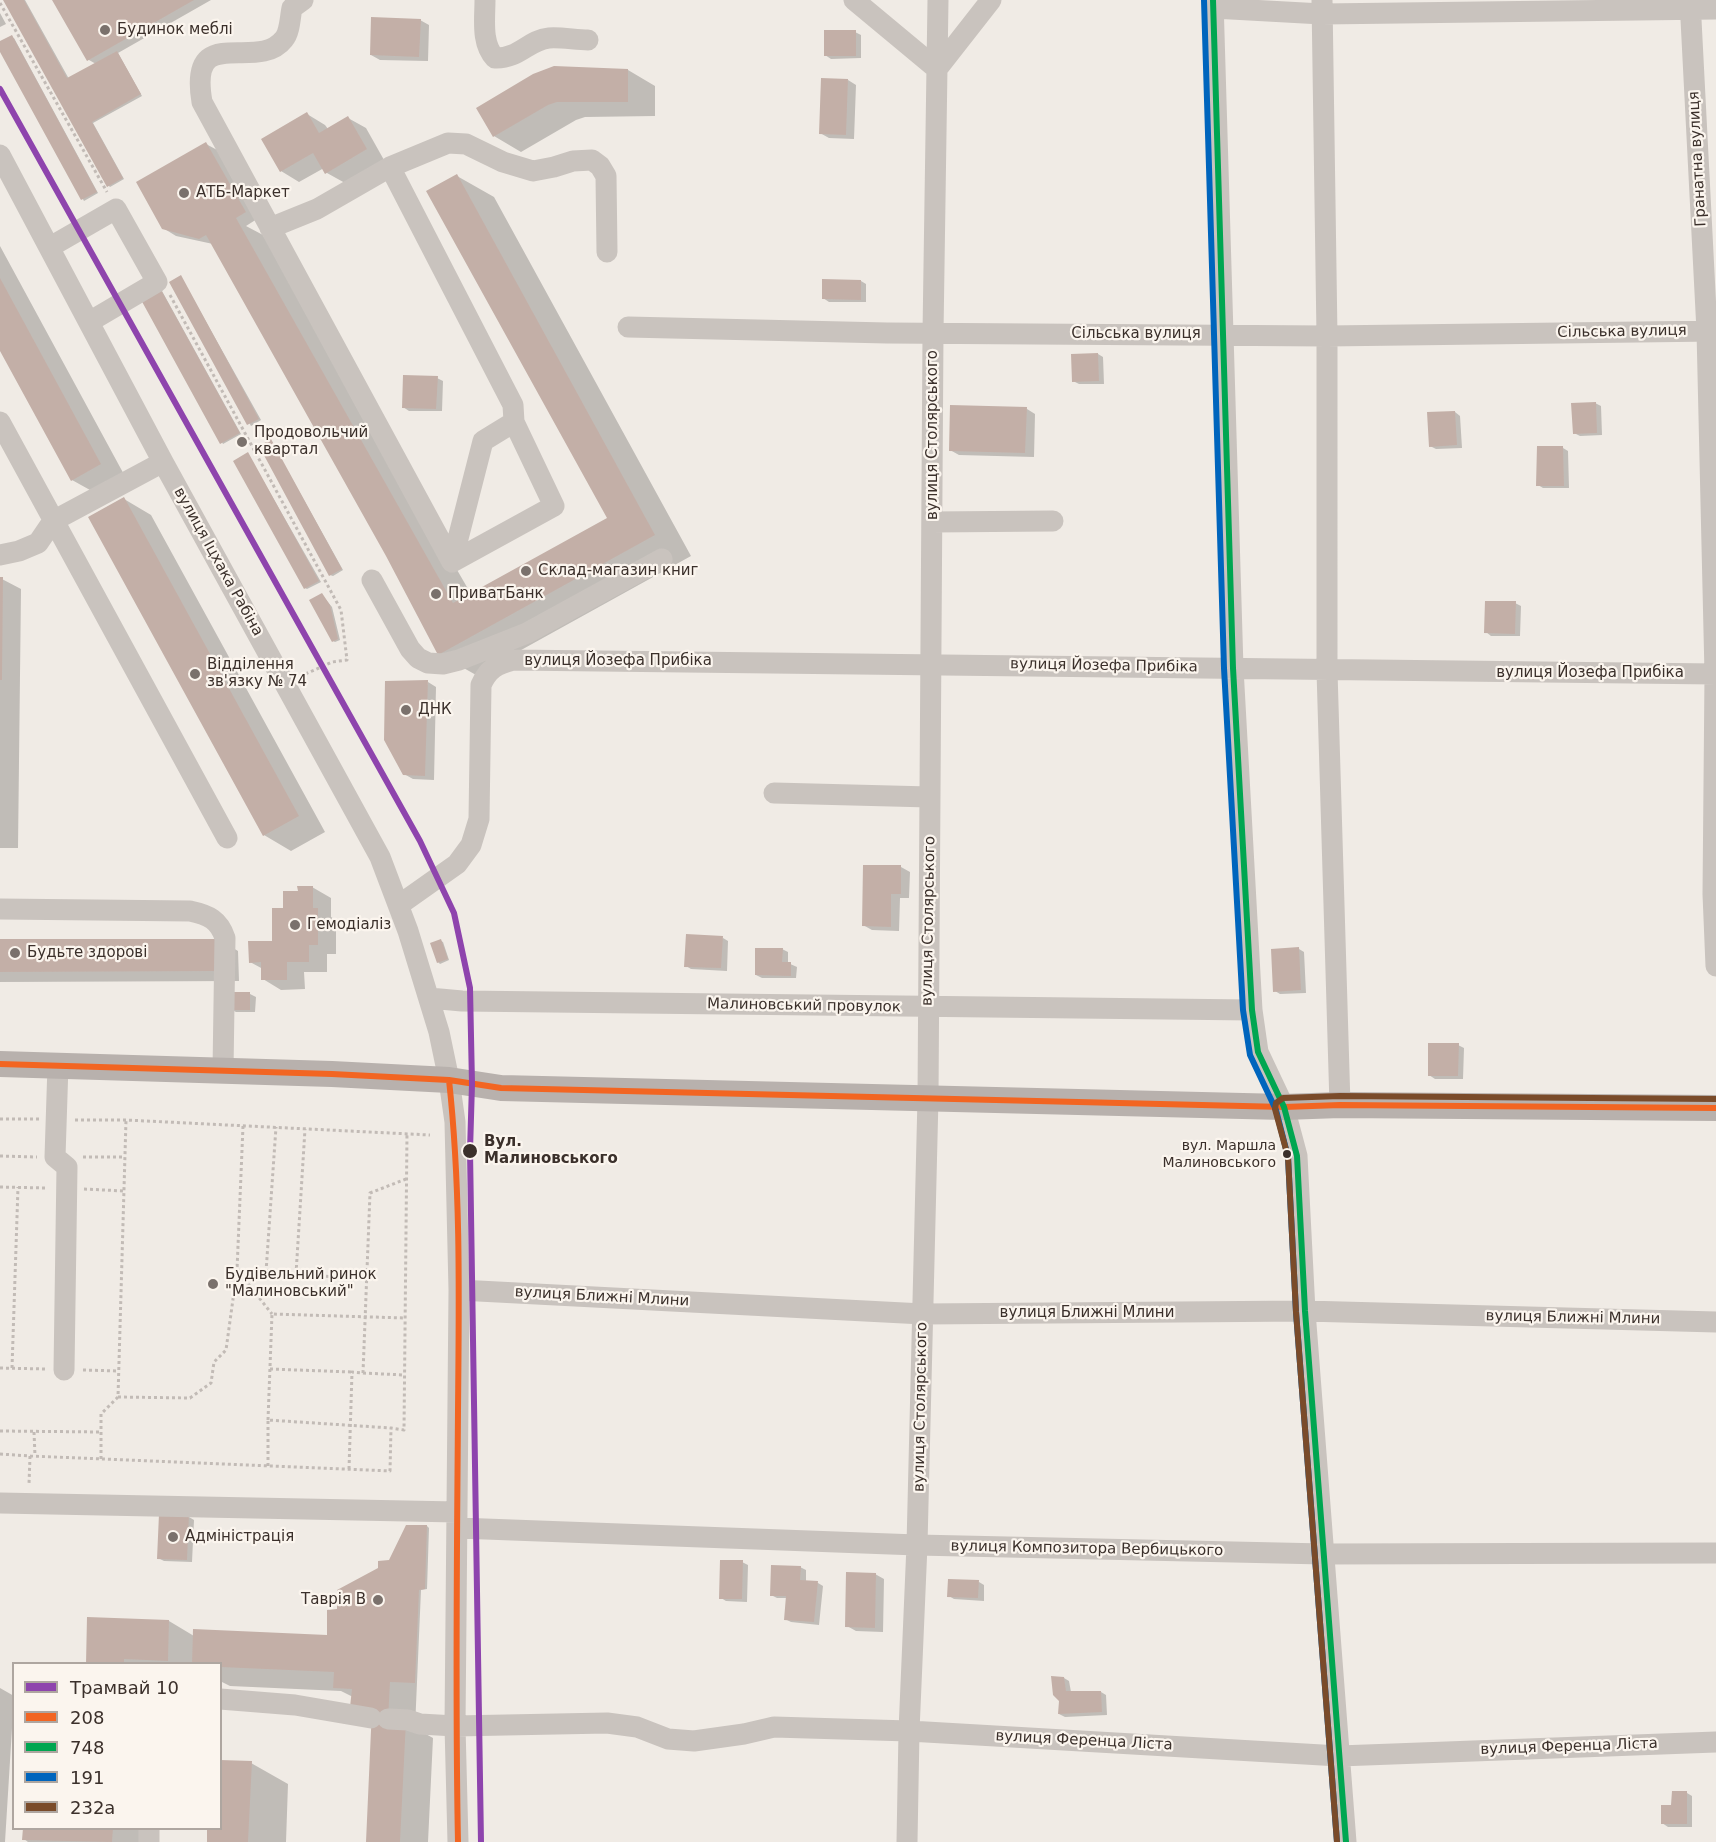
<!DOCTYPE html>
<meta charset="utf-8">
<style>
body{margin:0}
#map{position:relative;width:1716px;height:1842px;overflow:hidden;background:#f0ebe5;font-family:"DejaVu Sans",sans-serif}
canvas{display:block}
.legend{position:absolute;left:12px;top:1662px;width:210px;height:168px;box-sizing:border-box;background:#fbf5ee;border:2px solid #aea6a0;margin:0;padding:8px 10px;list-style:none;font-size:18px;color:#3b302b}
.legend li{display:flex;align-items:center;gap:12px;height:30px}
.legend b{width:30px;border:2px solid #aea6a0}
</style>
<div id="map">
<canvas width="1716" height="1842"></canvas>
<ul class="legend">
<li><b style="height:8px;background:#8e44ad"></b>Трамвай 10</li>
<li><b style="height:8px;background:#f26522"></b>208</li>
<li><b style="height:8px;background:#00a651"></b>748</li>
<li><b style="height:8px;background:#0065bd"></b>191</li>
<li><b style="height:8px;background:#7a4b2a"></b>232а</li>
</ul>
</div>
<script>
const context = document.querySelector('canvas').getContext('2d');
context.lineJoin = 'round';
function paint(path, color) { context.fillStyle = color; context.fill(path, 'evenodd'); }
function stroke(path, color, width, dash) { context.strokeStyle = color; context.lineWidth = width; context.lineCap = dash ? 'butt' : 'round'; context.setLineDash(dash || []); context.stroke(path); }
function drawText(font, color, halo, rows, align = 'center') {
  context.font = font + ' "DejaVu Sans",sans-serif'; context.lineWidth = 4.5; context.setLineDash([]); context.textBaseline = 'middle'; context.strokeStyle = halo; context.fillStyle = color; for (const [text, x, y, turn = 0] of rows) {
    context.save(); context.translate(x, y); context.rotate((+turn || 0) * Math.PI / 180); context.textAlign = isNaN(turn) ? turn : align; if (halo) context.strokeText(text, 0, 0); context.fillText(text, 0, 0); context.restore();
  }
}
paint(new Path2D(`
 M5,0H25L69,79L96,64L89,60L54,0H211L118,53L142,96L93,123L124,179L110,187L108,185Z
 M0,13L6,24L0,27Z
 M420,20L429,25L428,61L380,60L371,55Z
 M855,32L861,35V58L831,59L825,55Z
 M14,38L98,193L84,201L0,49V43Z
 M628,70L655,86V116L585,117L576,120L521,152L494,136L478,109Z
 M848,80L856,85L854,139L829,138L820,133Z
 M307,114L325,125L328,129L348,118L366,128L384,160L345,183L327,173L324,168L299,182L281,171Z
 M206,144L219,151L257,219L246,226L263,235L471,594L609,518L457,176L494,197L691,556L476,675L439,654L387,555L213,244L176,236L163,228Z
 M0,246L127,480L99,495L72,480L0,347Z
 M181,277L261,420L251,426L171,282Z
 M861,281L866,284V302H829L823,298Z
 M162,291L241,434L223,444L142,299Z
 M1098,354L1103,357L1104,384H1079L1073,381Z
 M437,378L443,381L442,411H409L403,407Z
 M1595,403L1601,406L1602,435L1580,436L1574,433Z
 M1027,409L1035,414L1034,457L959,455L950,450Z
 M1455,412L1460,416L1462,448L1436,449L1430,446Z
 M271,441L343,570L333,576L330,575Z
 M1563,448L1568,451L1569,488H1543L1538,485Z
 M248,454L321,582L307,589L305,588Z
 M124,499L151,515L325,832L291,851L264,835Z
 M0,578L21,589L18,848H0Z
 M322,595L332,607L340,640L335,642L333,641Z
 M1515,603L1521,606L1520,636H1491L1486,632Z
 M428,682L436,687L434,780L413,779L404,774Z
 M901,867L910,872L909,898H900L899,931L872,930L863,925Z
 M312,887L331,898V917L336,920V954H327V972H304L305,989L281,990L263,979V969L250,962L274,942L299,892Z
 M723,938L728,941L727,971L691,969L686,966Z
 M220,940L238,951L239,981L0,982V941Z
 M441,941L443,942L449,960L440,964L438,962Z
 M782,949L788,952V963L797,967L796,978H762L756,975Z
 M1299,949L1304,952L1306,993L1280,994L1275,991Z
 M231,994H250L256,997L255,1012H236L230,1009Z
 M1458,1045L1464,1048L1463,1079H1435L1429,1075Z
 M189,1517L194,1520L192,1562L164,1561L158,1558Z
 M427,1526L429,1528L427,1589L421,1590L415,1728L433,1738L428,1842H367L373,1718L353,1697L341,1691L230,1686L220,1681V1664H87L169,1621L194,1636L329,1637L338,1611Z
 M742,1562L748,1565L747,1602L726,1601L721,1598Z
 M800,1567L806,1570V1582L818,1583L823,1586L819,1625L791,1622L785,1619L787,1598H777L771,1595Z
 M875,1574L884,1579L883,1632L856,1631L847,1626Z
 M979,1582L984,1585V1601L954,1599L949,1596Z
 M1064,1678L1069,1681L1071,1692H1101L1106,1695L1107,1715L1065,1717L1059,1714Z
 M0,1688L14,1696L5,1842H0Z
 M251,1763L288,1784L286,1842H208L220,1828Z
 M1687,1793L1692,1796V1827H1668L1662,1823Z
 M25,1828H151L150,1842H28L24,1839Z`), '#0003');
paint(new Path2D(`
 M3,0H24L67,78L117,51L141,94L92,122L123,178L107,187Z
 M52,0H194L87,61Z
 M371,17L421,19L419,57L370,55Z
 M824,30H856V56H824Z
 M12,35L97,192L81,200L0,52V41Z
 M554,66L628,69V102H557L548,105L493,137L476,108L533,74Z
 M821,78L848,79L846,135L819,134Z
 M307,112L319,133L348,116L367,149L325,174L313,153L280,172L261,139Z
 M206,142L246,212L236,218L453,603L607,518L426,191L457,174L655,535L438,655L386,556L206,235L199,239L162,229L136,182Z
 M181,275L259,419L247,425L169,282Z
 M0,278L101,464L71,481L0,351Z
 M822,279L861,280V300L822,299Z
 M160,288L240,433L220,444L140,298Z
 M1098,353L1099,381L1072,382L1071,354Z
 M403,375L438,376L436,409L402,408Z
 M1596,402L1597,433L1573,434L1571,403Z
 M950,405L1027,407L1025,453L949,451Z
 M1455,411L1457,445L1429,447L1427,412Z
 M271,439L342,569L329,576L259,446Z
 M1537,446H1563L1564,486H1536Z
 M248,452L319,581L304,589L233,461Z
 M124,497L299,816L263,836L88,517Z
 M0,577H3L2,680H0Z
 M322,593L330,605L338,639L332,642L309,600Z
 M1485,601H1516L1515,634L1484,633Z
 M428,680L425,776L403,775L384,740L385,681Z
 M863,865H901V894H891V927L862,926Z
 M297,886H313V908H318V945H309V962H287V980H261V962L249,963L248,941H272V908H283V891H298Z
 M686,934L723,936L721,968L684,967Z
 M0,939H220L221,971L0,972Z
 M441,939L448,959L437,963L430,943Z
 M1299,947L1301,990L1273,992L1271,949Z
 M755,948H783L782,962H791V976L755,975Z
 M229,992H250V1010H229Z
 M1428,1043H1459L1458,1076H1428Z
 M159,1514L189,1515L187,1560L157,1559Z
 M406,1525H427L425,1589L419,1590L415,1683L390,1682L388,1721H406L400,1842H366L372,1708L350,1707L352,1689L333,1688L334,1672L220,1667V1664H192L193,1629L327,1635V1610L337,1609V1590L378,1568V1561L389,1560Z
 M720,1560H743L742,1599H719Z
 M771,1565L801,1566L800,1580L818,1581L814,1622L784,1620L786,1596H770Z
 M846,1572L876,1573L875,1628L845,1627Z
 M948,1579L979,1580L978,1598L947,1597Z
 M87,1617L169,1620L168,1661L124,1659V1664H86Z
 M1051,1676L1064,1677L1066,1691H1101L1102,1712L1058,1714L1059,1701L1053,1695Z
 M220,1760L252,1761L248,1842H207V1828H220Z
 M1672,1791H1687V1824H1661V1805H1671Z
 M23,1828H113L112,1842L22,1840Z`), '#c3afa7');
stroke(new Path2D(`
 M0,3L107,192
 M170,295L341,610L347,660L332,662L301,676
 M0,1119H39
 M75,1120H126L430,1135
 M243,1126L237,1270L272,1314
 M0,1156L37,1157
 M83,1157H124
 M0,1187L47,1188
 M84,1189L124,1191
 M266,1272L276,1127
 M296,1274L305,1129
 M0,1368L46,1369
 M12,1368L18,1187
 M270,1369L352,1372
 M83,1370L118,1371
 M363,1373L404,1375
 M118,1397L190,1398L211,1383L214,1362L226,1350L237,1270L366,1279
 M268,1420L272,1314L405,1318
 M0,1431L101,1432
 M34,1432L35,1456
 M0,1454L30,1456L29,1484
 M30,1456L390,1471L391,1428L404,1430L407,1133
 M101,1459V1414L118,1397L126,1120
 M268,1466V1420L391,1428
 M349,1469L352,1372L363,1373L370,1193L406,1179`), '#c2bbb6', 3, [3, 3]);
stroke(new Path2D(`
 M303,0L292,8C290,17 290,32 284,39C257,74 188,20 202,102L452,562
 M485,0C485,19 481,43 495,58C519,59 528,40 549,38C561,37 576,40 588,40
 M854,0L937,69L991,0
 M1213,0L1233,668L1252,1010L1258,1052L1284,1107L1297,1156L1305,1311L1346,1842
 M1322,0L1327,336V671L1340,1105
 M1690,0L1707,331L1715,674L1713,894L1716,966
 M1213,8L1322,14L1716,9
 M0,155L163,462L380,857L408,931L439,1032L449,1080L455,1122L459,1290L455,1726L458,1842
 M390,167L513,405L514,422L554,506L452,562
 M270,228L317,209L390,167L448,143L466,144L503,162L533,171L554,167L573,161L592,160L600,166L606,176L607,252
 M50,247L116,209L157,282L89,322
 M628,327L887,333L1327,336L1716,331
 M0,422L227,838
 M932,522L1053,521
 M0,555L19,551L38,543L53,521L163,462
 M452,562L483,441L514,422
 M372,580L410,649L418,658L428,663L443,664L459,660L527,633L662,559
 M774,793L930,797
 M399,905L457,864L471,845L479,819L481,685C488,669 497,664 513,660C914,663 1315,671 1716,674
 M0,909L190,911C209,915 219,920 225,938L223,1070
 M429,998L462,1001L1252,1010
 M58,1065L55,1157L67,1167L64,1370
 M459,1290L923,1314L1305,1311L1716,1322
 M0,1503L457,1512
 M458,1528L917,1545L1324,1554L1716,1553
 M220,1699L295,1705L371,1718
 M388,1719L408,1720L420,1724L455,1726L607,1723L637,1727L668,1739L694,1741L744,1734L774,1727L909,1731L1339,1756L1716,1742
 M149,1842V1828
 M907,1842L909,1731L917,1545L928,1098L933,333L938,0`), '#c9c3be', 21);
stroke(new Path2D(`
 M0,1064L332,1074L449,1080L501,1088L1284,1107L1340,1105L1716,1108`), '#b8b1ad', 26);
stroke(new Path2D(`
 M0,1064L332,1074L449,1080L501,1088L1284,1107L1340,1105L1716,1108
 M449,1080C461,1190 459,1300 458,1411C457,1555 455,1698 458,1842`), '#f26522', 6);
stroke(new Path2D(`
 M1213,0L1233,668L1252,1010L1258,1052L1284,1107L1297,1156L1305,1311L1346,1842`), '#00a651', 6);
stroke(new Path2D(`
 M1204,0L1224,668L1243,1010L1250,1055L1276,1110L1288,1157L1296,1312L1337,1842`), '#0065bd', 6);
stroke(new Path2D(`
 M1337,1842L1296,1312L1288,1157L1275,1109L1276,1103L1283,1098L1340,1096L1716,1099`), '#7a4b2a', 6);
stroke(new Path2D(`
 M0,89L420,841L454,913L470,988L472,1084L470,1151L481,1842`), '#8e44ad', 6);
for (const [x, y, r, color] of [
 [105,30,6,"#7a716c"],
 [184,193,6,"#7a716c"],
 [242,442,6,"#7a716c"],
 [526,571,6,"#7a716c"],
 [436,594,6,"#7a716c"],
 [195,674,6,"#7a716c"],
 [406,710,6,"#7a716c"],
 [295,925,6,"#7a716c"],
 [15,953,6,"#7a716c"],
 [470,1151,8,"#3b302b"],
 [1287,1154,5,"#3b302b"],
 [213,1284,6,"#7a716c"],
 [173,1537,6,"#7a716c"],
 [378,1600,6,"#7a716c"]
]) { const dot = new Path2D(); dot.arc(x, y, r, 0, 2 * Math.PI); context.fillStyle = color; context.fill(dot); stroke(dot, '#fbf5ee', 2); }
drawText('14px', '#3b302b', '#fbf5ee', [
 ["вул. Маршла",1276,1146],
 ["Малиновського",1276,1163]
], 'right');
drawText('15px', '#3b302b', '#fbf5ee', [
 ["Будинок меблі",117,30],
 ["АТБ-Маркет",196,193],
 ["Продовольчий",254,433],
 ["квартал",254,450],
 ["Склад-магазин книг",538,571],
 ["ПриватБанк",448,594],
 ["Відділення",207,665],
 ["зв'язку № 74",207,682],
 ["ДНК",418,710],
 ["Гемодіаліз",307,925],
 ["Будьте здорові",27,953],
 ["Будівельний ринок",225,1275],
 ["\"Малиновський\"",225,1292],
 ["Адміністрація",185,1537],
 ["Таврія В",366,1600,"right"]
], 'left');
drawText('15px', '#3b302b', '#fbf5ee', [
 ["Гранатна вулиця",1698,159,-93],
 ["Сільська вулиця",1622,332,-1],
 ["Сільська вулиця",1136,334],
 ["вулиця Столярського",933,435,-90],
 ["вулиця Іцхака Рабіна",218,562,61],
 ["вулиця Йозефа Прибіка",618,661],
 ["вулиця Йозефа Прибіка",1104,666,1],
 ["вулиця Йозефа Прибіка",1590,673],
 ["вулиця Столярського",929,921,-89],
 ["Малиновський провулок",804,1006,1],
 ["вулиця Ближні Млини",602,1297,3],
 ["вулиця Ближні Млини",1087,1313],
 ["вулиця Ближні Млини",1573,1318,1],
 ["вулиця Столярського",921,1407,-89],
 ["вулиця Композитора Вербицького",1087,1549,1],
 ["вулиця Ференца Ліста",1084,1741,3],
 ["вулиця Ференца Ліста",1569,1747,-2]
]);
drawText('bold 15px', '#3b302b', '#fbf5ee', [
 ["Вул.",484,1142],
 ["Малиновського",484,1159]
], 'left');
</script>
